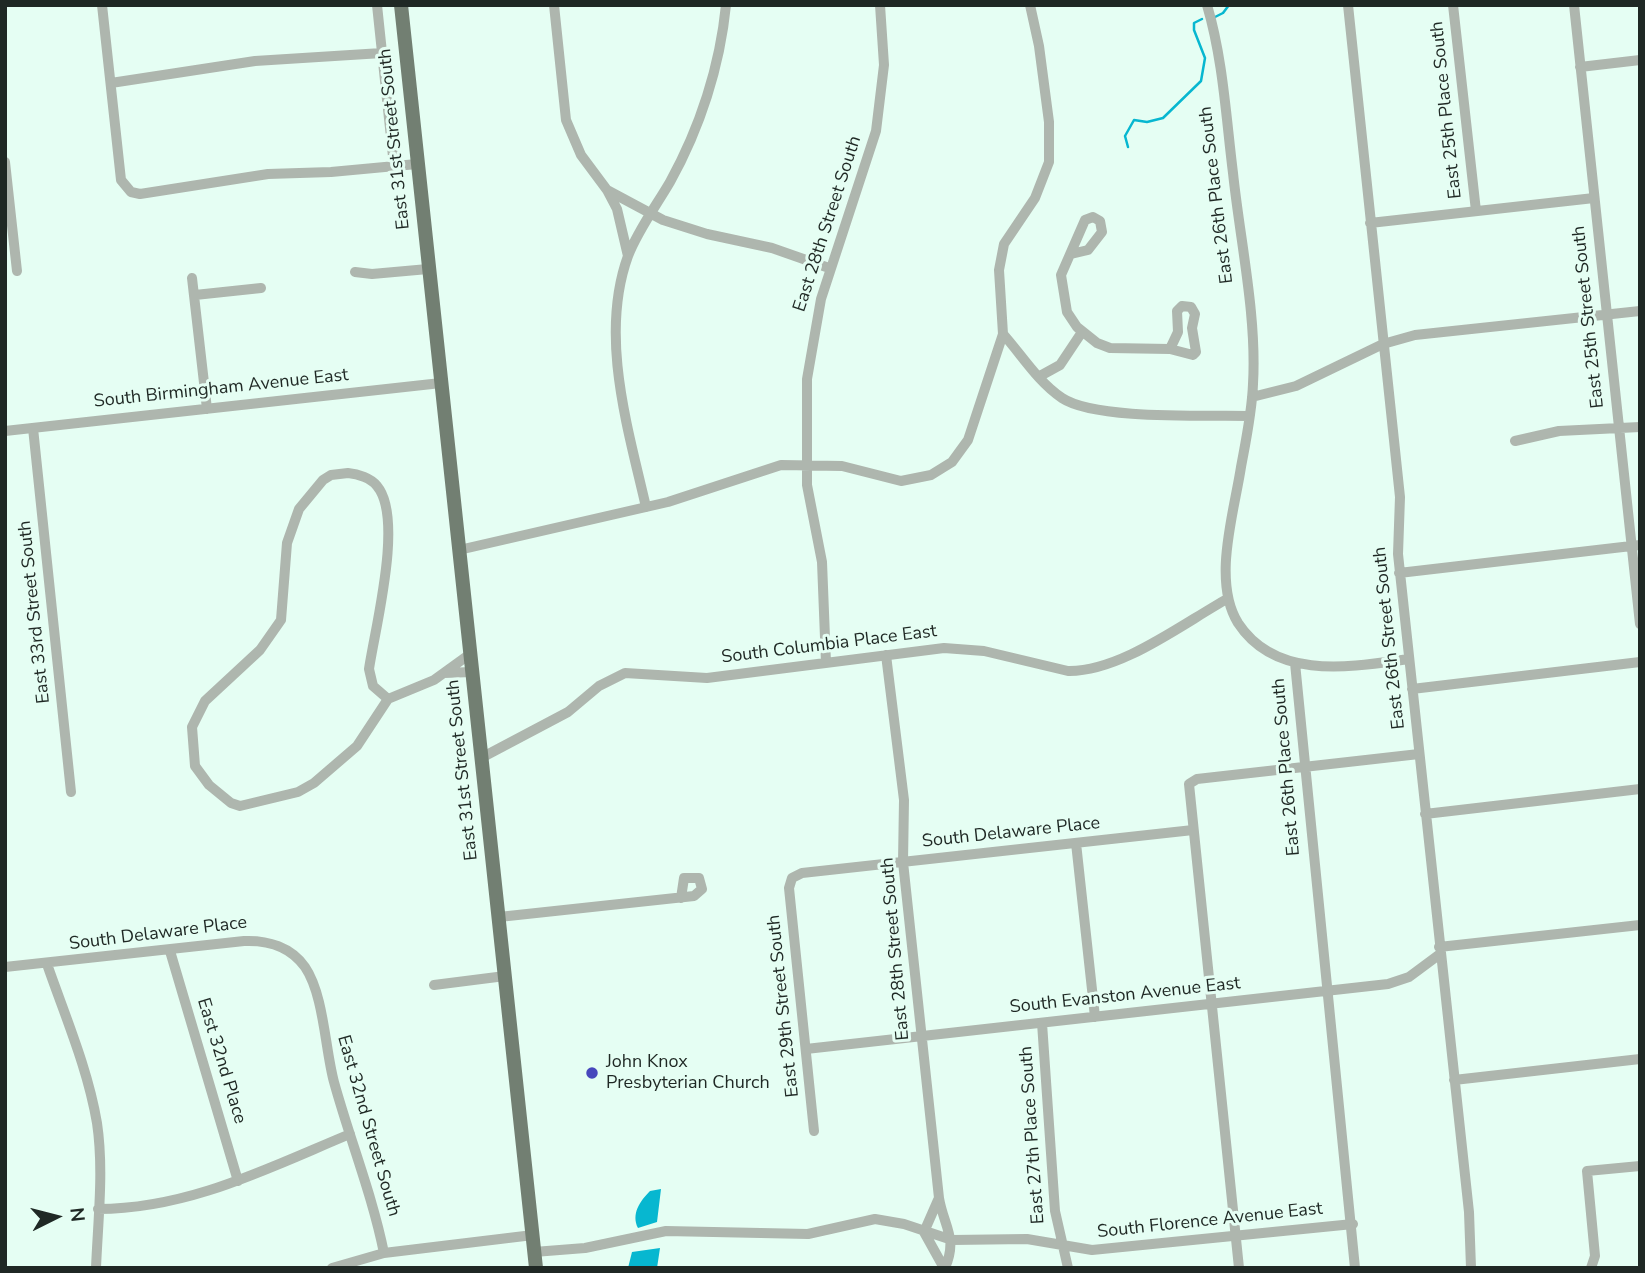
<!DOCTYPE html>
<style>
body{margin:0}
#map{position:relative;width:1645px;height:1273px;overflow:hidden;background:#e5fef3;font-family:"Nunito Sans",sans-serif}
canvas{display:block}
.frame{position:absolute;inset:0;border:7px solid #1f2824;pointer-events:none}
.north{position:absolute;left:21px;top:1182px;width:70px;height:70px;-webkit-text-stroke:5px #e5fef3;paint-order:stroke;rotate:84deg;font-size:19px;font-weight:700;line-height:28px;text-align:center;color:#1f2824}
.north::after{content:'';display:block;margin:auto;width:24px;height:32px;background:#1f2824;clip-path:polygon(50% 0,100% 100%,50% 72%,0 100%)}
</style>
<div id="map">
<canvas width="1645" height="1273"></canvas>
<div class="frame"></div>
<div class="north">N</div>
</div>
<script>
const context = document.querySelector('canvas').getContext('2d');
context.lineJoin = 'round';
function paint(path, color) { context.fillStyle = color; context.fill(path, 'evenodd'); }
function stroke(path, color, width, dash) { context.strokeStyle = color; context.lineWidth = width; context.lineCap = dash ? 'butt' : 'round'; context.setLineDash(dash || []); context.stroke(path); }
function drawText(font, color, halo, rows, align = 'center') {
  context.font = font + ' "Nunito Sans",sans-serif'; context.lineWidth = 6; context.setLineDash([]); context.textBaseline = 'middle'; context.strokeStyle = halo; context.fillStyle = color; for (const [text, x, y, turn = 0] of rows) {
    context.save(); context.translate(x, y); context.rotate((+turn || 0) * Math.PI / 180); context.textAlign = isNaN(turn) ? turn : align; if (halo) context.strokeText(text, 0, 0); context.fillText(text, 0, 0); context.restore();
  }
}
paint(new Path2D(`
 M661,1189L657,1222L638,1228C631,1214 640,1201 650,1191Z
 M660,1248L657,1268H628L632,1252Z`), '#07b7d0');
stroke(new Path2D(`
 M1213,18L1223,13L1229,5
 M1128,147L1125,136L1134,120L1147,122L1163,118L1201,81L1205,58L1194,30V23L1202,19`), '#07b7d0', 2.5);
stroke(new Path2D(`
 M102,5L121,180L131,192L140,194L268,174L331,172L417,164
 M377,5L394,166
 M554,5L566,120L581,155L607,190L617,209L628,256
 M1207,5C1223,59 1226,117 1233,173C1240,240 1257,316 1253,384C1252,412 1246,440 1241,467C1234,513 1212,581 1238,623C1276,681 1351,667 1409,659
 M1348,5L1400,497L1398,554L1469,1212L1471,1268
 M1453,5L1476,211
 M1574,5L1640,624
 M1580,67L1640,60
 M111,83L255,61L382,53
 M5,162L17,271
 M607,190L663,220L707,234L772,248L829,268
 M1370,223L1594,198
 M1071,254L1088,250L1102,232L1100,221L1093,217L1085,220L1061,275L1067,312L1077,327L1097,343L1110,348L1170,349L1193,355L1196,352L1192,328L1195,314L1191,307L1182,306L1177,311L1178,332L1170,349
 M355,272L372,274L428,269
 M192,278L207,409
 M195,295L261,288
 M1003,334C1021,354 1038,382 1062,398C1095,420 1206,415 1249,416
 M1040,376L1060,365L1082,332
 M1252,397L1296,386L1383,344L1415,335L1640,311
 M33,428L71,792
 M5,431L441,383
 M1515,441L1559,431L1640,427
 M348,473C358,474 371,478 377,486C404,518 375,628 369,669L373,686L388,699L357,746L314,783L298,792L240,806L231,803L209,785L195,766L192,727L205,701L260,650L281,620L287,543L299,509L323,480L331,475Z
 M646,507C628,428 599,336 628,256C638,230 656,206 670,182C700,128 720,66 726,5
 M459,550L668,502L781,465L842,466L901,481L931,475L952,462L968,440L1003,334L999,270L1004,244L1035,198L1049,162V122L1039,46L1030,5
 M1399,573L1640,545
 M886,655L904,800L903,862L939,1198C944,1227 958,1238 945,1268
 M826,663L822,562L807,485V379L821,299L876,131L884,65L880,5
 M1295,663L1355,1268
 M444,673L472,672
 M1412,689L1640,662
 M388,699L434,680L470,654
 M481,758L568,712L599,686L625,673L707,678L944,648L984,651L1068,671C1120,672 1182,624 1227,599
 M1425,814L1640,789
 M1076,843L1095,1017
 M499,917L694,896L702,889L699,878H684L681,898
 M1439,947L1640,925
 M170,951L238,1181
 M47,964C65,1016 88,1069 97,1123C104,1170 98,1220 96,1268
 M5,967L244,941C268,940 291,947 305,967C324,995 325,1049 334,1082C350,1140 372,1194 384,1253
 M434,985L505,976
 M1042,1023L1055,1211L1068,1268
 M806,1049L1388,984L1409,977L1440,954
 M1454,1080L1640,1059
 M814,1131L789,888L792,878L802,873L1193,830
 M938,1200L924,1232L944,1268
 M98,1209C189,1209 268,1168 350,1134
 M534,1252L585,1248L666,1231L808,1234L875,1219L904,1224L952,1240L1027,1239L1092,1250L1353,1224
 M332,1268L384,1253L533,1235
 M1239,1268L1189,784L1197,779L1419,754
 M1591,1268L1595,1256L1587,1171L1640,1166`), '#aeb6ae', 10);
stroke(new Path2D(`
 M401,5L536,1268`), '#727f72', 14);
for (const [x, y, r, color] of [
 [592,1073,7,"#4747bc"]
]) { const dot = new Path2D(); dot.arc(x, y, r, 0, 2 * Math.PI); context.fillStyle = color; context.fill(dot); stroke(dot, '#e5fef3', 2.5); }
drawText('18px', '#1f2824', '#e5fef3', [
 ["East 25th Place South",1447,110,-96],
 ["East 31st Street South",395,139,-96],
 ["East 26th Place South",1217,195,-97],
 ["East 28th Street South",828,224,-72],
 ["East 25th Street South",1589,317,-96],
 ["South Birmingham Avenue East",221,389,-6],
 ["East 33rd Street South",35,612,-96],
 ["East 26th Street South",1390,638,-96],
 ["South Columbia Place East",829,645,-7],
 ["East 26th Place South",1287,767,-95],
 ["East 31st Street South",463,770,-96],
 ["South Delaware Place",1011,833,-6],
 ["South Delaware Place",158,934,-7],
 ["East 28th Street South",896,949,-95],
 ["South Evanston Avenue East",1125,996,-6],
 ["East 29th Street South",784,1006,-96],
 ["East 32nd Place",221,1061,73],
 ["East 32nd Street South",368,1126,74],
 ["East 27th Place South",1033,1135,-94],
 ["South Florence Avenue East",1210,1221,-6]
]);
drawText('18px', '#1f2824', '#e5fef3', [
 ["John Knox",606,1063],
 ["Presbyterian Church",606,1084]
], 'left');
</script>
